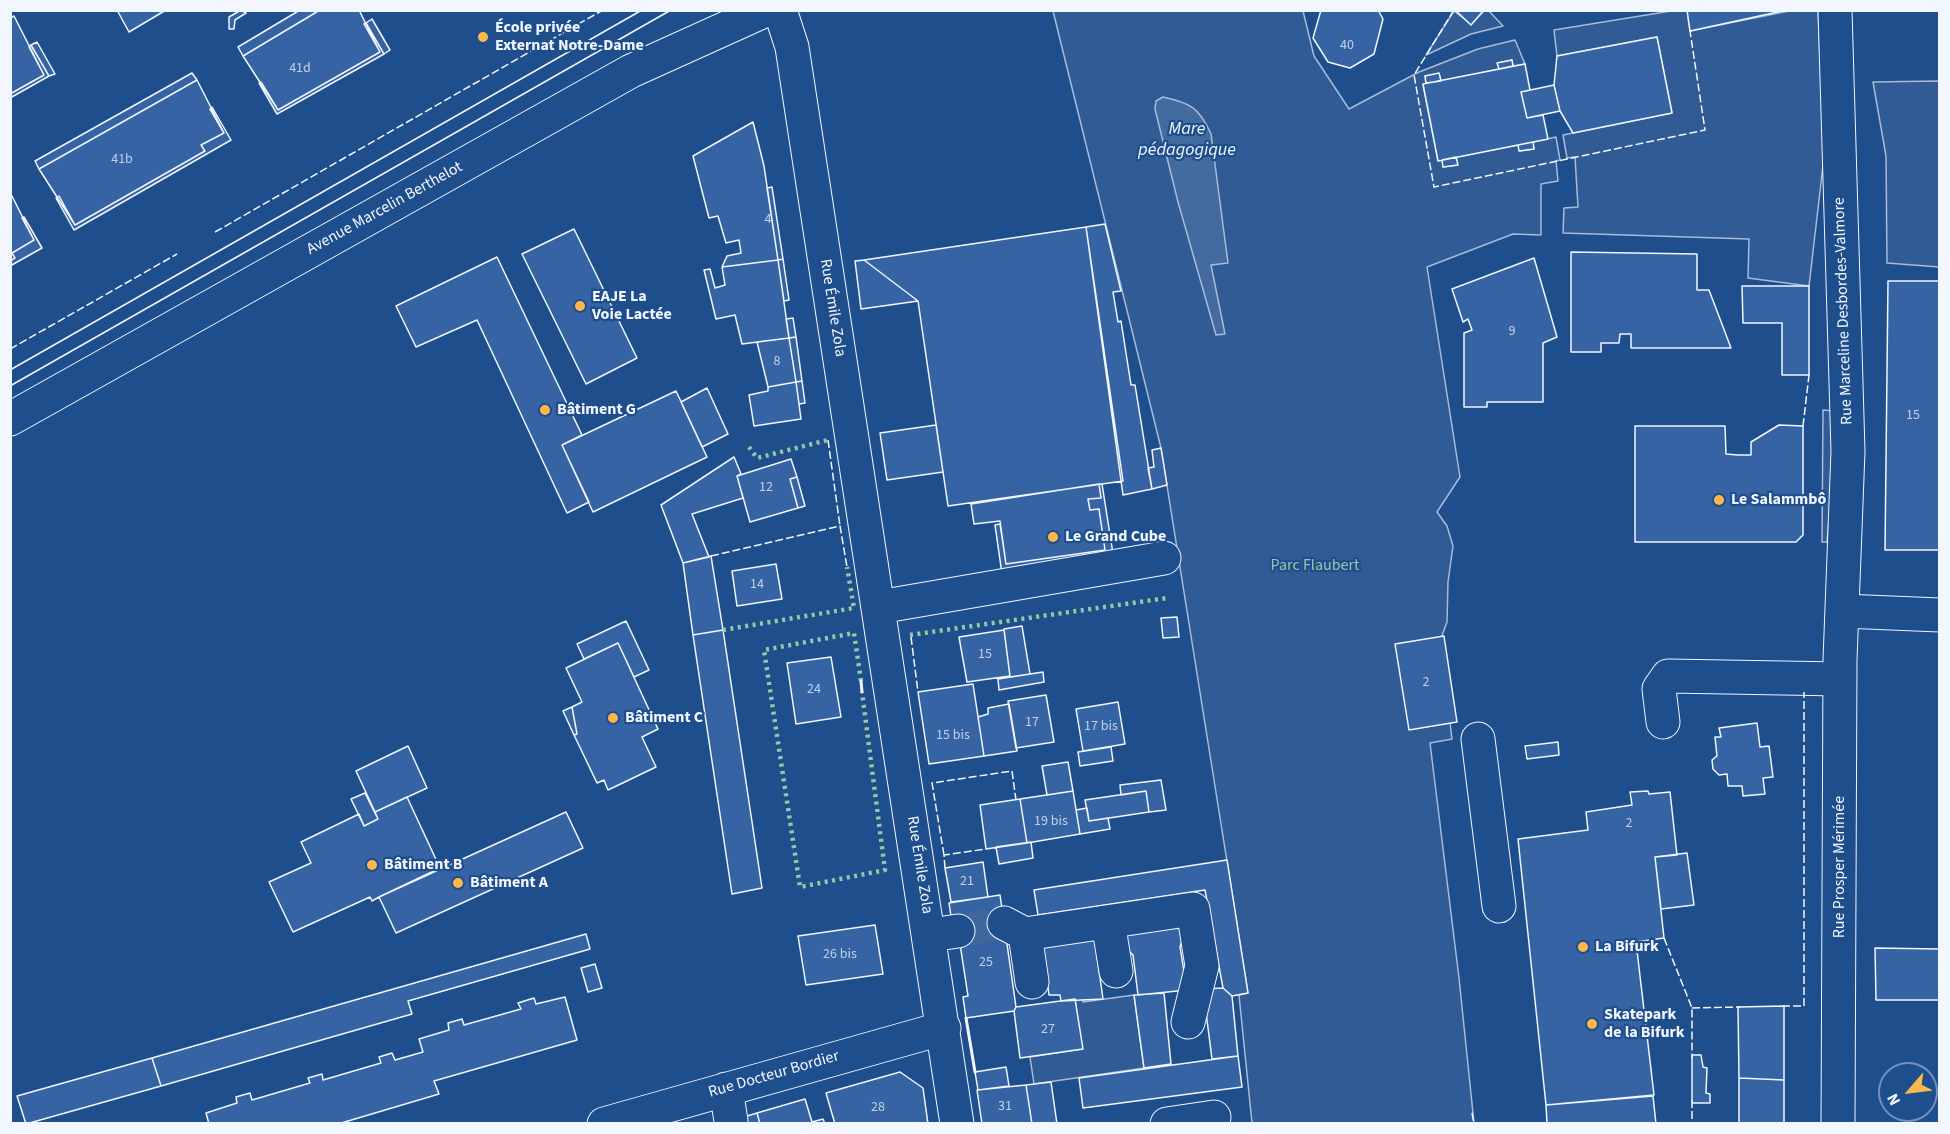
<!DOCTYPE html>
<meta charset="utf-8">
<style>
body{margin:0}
#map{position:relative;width:1950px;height:1134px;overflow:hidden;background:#1f4e8c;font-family:"Source Sans 3",sans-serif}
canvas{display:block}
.frame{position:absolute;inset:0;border:12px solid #f2f6ff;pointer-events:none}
.north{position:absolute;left:1878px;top:1062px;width:60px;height:60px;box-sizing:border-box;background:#1f4e8c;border:2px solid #7391ba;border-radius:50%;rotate:242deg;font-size:16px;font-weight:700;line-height:24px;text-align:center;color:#f2f6ff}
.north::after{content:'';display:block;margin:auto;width:21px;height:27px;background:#ffb74d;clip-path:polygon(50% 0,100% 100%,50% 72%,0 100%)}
</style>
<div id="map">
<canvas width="1950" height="1134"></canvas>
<div class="frame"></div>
<div class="north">N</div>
</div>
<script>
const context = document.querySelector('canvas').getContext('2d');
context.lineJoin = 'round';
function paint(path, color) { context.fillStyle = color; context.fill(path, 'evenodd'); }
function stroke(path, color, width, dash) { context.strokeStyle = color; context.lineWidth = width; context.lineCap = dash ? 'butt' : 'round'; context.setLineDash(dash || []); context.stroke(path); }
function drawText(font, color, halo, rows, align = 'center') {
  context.font = font + ' "Source Sans 3",sans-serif'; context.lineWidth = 4.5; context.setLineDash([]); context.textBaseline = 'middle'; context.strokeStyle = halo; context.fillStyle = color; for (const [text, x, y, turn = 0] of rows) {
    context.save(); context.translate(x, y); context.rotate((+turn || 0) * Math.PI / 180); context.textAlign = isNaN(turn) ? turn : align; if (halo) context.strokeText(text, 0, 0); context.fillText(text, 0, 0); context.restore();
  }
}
const built = new Path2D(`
 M1687,10L1690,31L1789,11H1818L1824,157L1809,286L1748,278L1749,239L1563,233L1564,208L1578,207L1575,157L1567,158L1563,135L1672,113L1657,37L1557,56L1554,30L1671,11Z
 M1053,11H1303L1314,56L1349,109L1419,72L1478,49L1515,40L1525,64L1513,66L1512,60L1498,63L1499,69L1441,81L1439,74L1425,76L1426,83L1423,85L1438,160H1442L1443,167L1457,165L1456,157L1518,145L1520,151L1534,149L1533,142L1556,137L1560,160L1556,161L1558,181L1541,184V235L1513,234L1427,267L1460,477L1437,512L1447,526L1453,546L1448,582L1447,622L1440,641L1452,739L1430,743L1459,978L1474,1123H1252L1239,995L1248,993L1161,448Z
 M1454,11L1471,24L1484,11H1489L1503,26L1471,34L1426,55Z
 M1939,81V267L1887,263L1886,156L1873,82Z
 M1823,410L1834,411L1835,449L1827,542H1822Z
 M1134,995L1144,1068L1034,1084L1030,1057L1082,1049L1075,999L1083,998V1002Z`);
paint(built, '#305b95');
stroke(built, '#a8bbd7', 1.5);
const water = new Path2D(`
 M1163,97C1190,103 1199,107 1211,134L1228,263L1211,265L1225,334L1216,335L1178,202L1155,109L1156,101Z`);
paint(water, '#446ba0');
stroke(water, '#a8bbd7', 1.5);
const building = new Path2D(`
 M117,10H166L129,32Z
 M241,10L246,13L235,20L234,29H229V17Z
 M300,10H320L243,56L238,47Z
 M320,10H359L380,52L278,110L243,56Z
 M1321,10H1378L1383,19L1374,54L1350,68L1328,62L1313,38Z
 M1455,10H1484L1471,25Z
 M1687,10H1787L1690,31Z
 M14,16L44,75L10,94V18Z
 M372,19L390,50L384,54L366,23Z
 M366,23L384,54L277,114L259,83L261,82L278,110L380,52L364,24Z
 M1657,37L1672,113L1573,133L1560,111L1554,85L1557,56Z
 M37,42L55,74L49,76L31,45Z
 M31,45L49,76L10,98V94L44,75L29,47Z
 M1512,60L1513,66L1499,69L1497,63Z
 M1525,64L1530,90L1521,92L1527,118L1543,115L1548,139L1438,161L1423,84Z
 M192,73L197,80L39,169L35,161Z
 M1439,73L1441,81L1426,83L1425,76Z
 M197,80L224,133L201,145L205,151L75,225L39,169Z
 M1554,85L1560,111L1527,118L1521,92Z
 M212,107L231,140L74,230L56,198L59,196L75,225L205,151L201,145L224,133L210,109Z
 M753,122L764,166L778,260L722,267L727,256L741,253L739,240L726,243L718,216L709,218L693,156Z
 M1533,142L1534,149L1519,151L1518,145Z
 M1456,157L1458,165L1443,167L1442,160Z
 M772,187L783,259L778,260L767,188Z
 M10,192L34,240L12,253L15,258L10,261Z
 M24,217L42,248L10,266V261L15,258L12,253L34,240L22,218Z
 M1105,224L1121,291L1113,292L1118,322L1121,321L1131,385H1135L1152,489L1123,495L1086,227Z
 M1086,227L1123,481L948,506L918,301L864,260Z
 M574,229L637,358L586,384L522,254Z
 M1571,252L1697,254V290H1709L1731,348H1631V334H1620L1619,343H1601V352H1571Z
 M497,257L582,435L562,445L589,502L567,513L477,320L416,347L396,306Z
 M1534,258L1557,337L1543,343V402H1487V407H1464V333L1472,330L1468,319L1463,322L1452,289Z
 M783,259L789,300L784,301L778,260Z
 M778,260L789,338L742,344L735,315L716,319L704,270L710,269L715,288L725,285L722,267Z
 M864,260L918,301L861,309L855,261Z
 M1888,281H1940V550H1885Z
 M1742,286H1809V375H1782V323H1743Z
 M793,318L796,337L789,338L786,319Z
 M796,337L802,381L796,382L789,338Z
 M789,338L796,382L768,387L757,342Z
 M802,381L805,403L799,404L796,382Z
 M796,382L801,419L754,426L749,395L768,391V387Z
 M707,388L728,434L702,447L681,402Z
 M676,391L707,457L593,512L562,445Z
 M936,425L943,472L887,480L880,433Z
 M1779,425L1803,426V535L1796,542H1635V426H1725L1726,454L1738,455H1751V442Z
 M1161,448L1167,485L1152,489L1148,468L1154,467L1152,450Z
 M734,457L741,474L737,476L743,498L692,514L709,557L683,563L661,505Z
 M791,459L797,477L790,479L798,508L750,522L737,476Z
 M797,477L805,506L798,508L790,479Z
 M1099,484L1101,498L1088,499L1090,510L1099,509L1105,550L1006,564L1000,521L974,524L971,504Z
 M1099,484H1102L1114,560L1002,574L995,525L1000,524L1006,564L1105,550L1099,509L1090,510L1088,499L1101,498Z
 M711,556L723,630L693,635L683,563Z
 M776,564L782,599L737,606L732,571Z
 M1177,617L1179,637L1163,638L1161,618Z
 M626,621L649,670L634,677L618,643L584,659L577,644Z
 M1022,626L1030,674L1010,677L1004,629Z
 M723,630L762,888L732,894L693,635Z
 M1004,630L1010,676L967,682L959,637Z
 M1444,636L1457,722L1409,730L1395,644Z
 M618,643L658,729L642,737L656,767L608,790L604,780L597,783L574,735L577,734L572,707L582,702L566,668Z
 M831,657L841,717L796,724L787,663Z
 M1043,672L1044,682L999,690L998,679Z
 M973,684L984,756L929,764L918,692Z
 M1046,695L1054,742L1016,748L1008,701Z
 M1118,702L1125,744L1083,751L1076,709Z
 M1009,704L1017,751L984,756L978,717L988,714V708Z
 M572,707L577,734L574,735L563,711Z
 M1757,723L1760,747L1769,746L1773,777L1763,778L1765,794L1743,796L1742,786H1728L1727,774L1719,775L1713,769L1712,760L1717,756L1715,737H1721L1719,728Z
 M1558,742L1559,755L1527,759L1525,746Z
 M408,746L427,788L375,812L356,771Z
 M1111,747L1113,761L1080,766L1078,752Z
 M1068,762L1073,791L1047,795L1042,766Z
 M1161,780L1166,810L1149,812L1146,791L1121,795L1120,785Z
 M1073,791L1080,834L1027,843L1020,799Z
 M1146,791L1149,812L1089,821L1085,800Z
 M1648,791L1649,794L1670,792L1677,855L1655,857L1664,938L1636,942L1654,1095L1546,1105L1518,839L1588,830L1586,812L1632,805L1630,792Z
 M365,793L378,819L364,826L351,799Z
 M407,797L440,868L379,897L372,901L370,897L293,932L269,882L311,863L301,842L359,814L364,826L378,819L375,812Z
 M1020,799L1027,843L986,849L980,805Z
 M1087,808L1089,821L1108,818L1110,829L1080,834L1076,810Z
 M566,812L583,848L396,933L379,897Z
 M1031,842L1033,858L999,864L996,847Z
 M1687,853L1694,905L1661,909L1655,857Z
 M1227,860L1248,993L1232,996L1223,988L1205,890L1038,915L1034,890Z
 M983,862L988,897L951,902L945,868Z
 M1000,895L1016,1007L1014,1011L966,1018L963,997L968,996L958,931L952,923L949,903Z
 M1181,922L1183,938L1180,947L1187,990L1138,995L1133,955L1129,951L1125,931Z
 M875,925L883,974L806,985L798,936Z
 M586,934L590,949L408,1001L412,1014L161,1086L152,1058Z
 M1094,935L1103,999L1061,1001L1060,995H1049L1042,944Z
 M1875,948L1940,949V1000H1876Z
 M595,964L602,988L588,992L581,968Z
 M1223,988L1232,996L1238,1056L1212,1059L1203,989Z
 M1164,993L1171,1064L1144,1068L1134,995Z
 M565,997L577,1040L434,1081L439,1094L338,1124H209L206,1113L237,1103L236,1097L250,1093L252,1100L310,1083L308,1078L322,1074L323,1080L381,1063L379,1057L392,1053L395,1060L423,1052L419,1039L449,1030L448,1023L462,1019L464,1025L521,1009L518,1003L534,998L536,1004Z
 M1075,999L1083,1049L1020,1058L1014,1011L1016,1007Z
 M1784,1006V1080L1739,1078L1738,1007Z
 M1692,1055H1701L1703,1067L1707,1068L1706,1093L1710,1094V1103H1692Z
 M1238,1056L1242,1087L1083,1108L1079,1078Z
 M152,1058L161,1086L26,1124L17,1096Z
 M1006,1067L1009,1086L978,1090L975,1072Z
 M900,1072L923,1088L928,1124H835L826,1093Z
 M1739,1078L1784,1080V1124H1739Z
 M1051,1082L1057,1124H1032L1026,1085Z
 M1026,1085L1032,1124H982L977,1090Z
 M1653,1096L1656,1124H1547L1546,1105Z
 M805,1099L812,1122L823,1119L825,1124H760L757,1113Z
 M757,1113L760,1124H722L731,1121Z`);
paint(building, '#3563a3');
stroke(building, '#f2f6ff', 1.5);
stroke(new Path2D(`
 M958,931L1004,923`), '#3f679d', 33, [33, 16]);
const minor = new Path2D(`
 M780,10L792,47L957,1124
 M1835,10L1848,451L1840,660L1838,1124
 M879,607L1164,558
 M1843,611L1940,615
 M1663,722L1659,689L1668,676L1840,679
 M1478,739L1499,906
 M1108,922L1116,971
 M1004,923L1025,934L1193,909L1202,966L1188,1022
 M1025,934L1032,982
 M930,935L958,931
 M726,1089L731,1121
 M604,1124L944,1028
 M1167,1124L1214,1117`);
const major = new Path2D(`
 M10,419L631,71L766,10`);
stroke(minor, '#f2f6ff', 35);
stroke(major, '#f2f6ff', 35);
stroke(minor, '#1f4e8c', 33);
stroke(major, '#1f4e8c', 33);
stroke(new Path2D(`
 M10,370L642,10
 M10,386L671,10`), '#f2f6ff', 1.5);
stroke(new Path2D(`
 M749,447L757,458L828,440
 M723,630L854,608L847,567
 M910,635L1167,598
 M861,681L854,633L764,650L800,887L885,870L862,692`), '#97c8a6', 4.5, [3, 4.5]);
stroke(new Path2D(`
 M1454,10L1414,75L1434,187L1705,130L1690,31H1693
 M215,232L603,10
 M10,349L177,254
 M1803,426L1809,375
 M828,440L840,526
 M711,556L840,526L847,567
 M911,637L918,692
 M944,855L932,783L1012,771L1016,800
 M945,868L944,855L986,849
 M1664,938L1692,1008V1058
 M1782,1006H1804V692
 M1692,1008L1740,1007
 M1692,1100V1124
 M1472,1113L1474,1124`), '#f2f6ff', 1.5, [8, 3]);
stroke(new Path2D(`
 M861,681L862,692
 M966,1018L975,1072`), '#f2f6ff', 3);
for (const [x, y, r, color] of [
 [483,37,6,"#ffb74d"],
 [580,306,6,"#ffb74d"],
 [545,410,6,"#ffb74d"],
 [1719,500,6,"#ffb74d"],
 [1053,537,6,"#ffb74d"],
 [613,718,6,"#ffb74d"],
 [372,865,6,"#ffb74d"],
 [458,883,6,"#ffb74d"],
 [1583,947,6,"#ffb74d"],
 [1592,1024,6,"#ffb74d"]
]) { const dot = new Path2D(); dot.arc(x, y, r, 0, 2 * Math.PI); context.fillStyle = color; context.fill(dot); stroke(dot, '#1f4e8c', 2); }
drawText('14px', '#c3d1e8', null, [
 ["40",1347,46],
 ["41d",300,69],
 ["41b",122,160],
 ["4",768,220],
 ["9",1512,332],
 ["8",777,362],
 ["15",1913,416],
 ["12",766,488],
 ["14",757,585],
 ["15",985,655],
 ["2",1426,683],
 ["24",814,690],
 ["17",1032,723],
 ["17 bis",1101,727],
 ["15 bis",953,736],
 ["19 bis",1051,822],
 ["2",1629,824],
 ["21",967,882],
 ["26 bis",840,955],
 ["25",986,963],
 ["27",1048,1030],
 ["31",1005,1107],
 ["28",878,1108]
]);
drawText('bold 16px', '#f2f6ff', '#1f4e8c', [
 ["École privée",495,28],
 ["Externat Notre-Dame",495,46],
 ["EAJE La",592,297],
 ["Voie Lactée",592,315],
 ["Bâtiment G",557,410],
 ["Le Salammbô",1731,500],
 ["Le Grand Cube",1065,537],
 ["Bâtiment C",625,718],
 ["Bâtiment B",384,865],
 ["Bâtiment A",470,883],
 ["La Bifurk",1595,947],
 ["Skatepark",1604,1015],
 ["de la Bifurk",1604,1033]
], 'left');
drawText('16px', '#f2f6ff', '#1f4e8c', [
 ["Avenue Marcelin Berthelot",385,209,-29],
 ["Rue Émile Zola",832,308,81],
 ["Rue Marceline Desbordes-Valmore",1844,311,-92],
 ["Rue Émile Zola",919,865,81],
 ["Rue Prosper Mérimée",1840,867,-90],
 ["Rue Docteur Bordier",774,1075,-16]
]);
drawText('16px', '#97c8a6', '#1f4e8c', [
 ["Parc Flaubert",1315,566]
]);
drawText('italic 18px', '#f2f6ff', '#1f4e8c', [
 ["Mare",1187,130],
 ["pédagogique",1187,151]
]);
</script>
